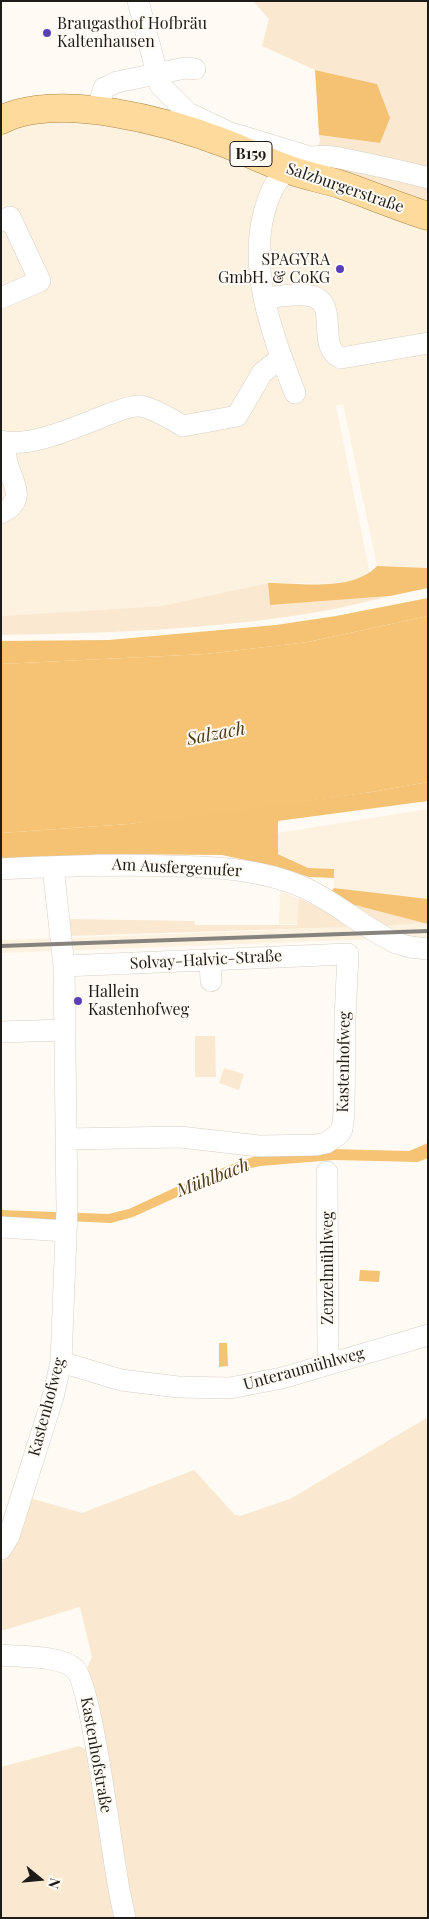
<!DOCTYPE html>
<meta charset="utf-8">
<style>
body{margin:0}
#map{position:relative;width:429px;height:1919px;overflow:hidden;background:#fffbf4;font-family:"Playfair Display",serif}
canvas{display:block}
.frame{position:absolute;inset:0;border:2px solid #1e1c18;pointer-events:none}
.north{position:absolute;left:15px;top:1854px;width:50px;height:50px;-webkit-text-stroke:4px #fffbf4;paint-order:stroke;rotate:107deg;font-size:14px;font-weight:700;line-height:20px;text-align:center;color:#1e1c18}
.north::after{content:'';display:block;margin:auto;width:18px;height:22px;background:#1e1c18;clip-path:polygon(50% 0,100% 100%,50% 72%,0 100%)}
</style>
<div id="map">
<canvas width="429" height="1919"></canvas>
<div class="frame"></div>
<div class="north">N</div>
</div>
<script>
const context = document.querySelector('canvas').getContext('2d');
context.lineJoin = 'round';
function paint(path, color) { context.fillStyle = color; context.fill(path, 'evenodd'); }
function stroke(path, color, width, dash) { context.strokeStyle = color; context.lineWidth = width; context.lineCap = dash ? 'butt' : 'round'; context.setLineDash(dash || []); context.stroke(path); }
function drawText(font, color, halo, rows, align = 'center') {
  context.font = font + ' "Playfair Display",serif'; context.lineWidth = 4; context.setLineDash([]); context.textBaseline = 'middle'; context.strokeStyle = halo; context.fillStyle = color; for (const [text, x, y, turn = 0] of rows) {
    context.save(); context.translate(x, y); context.rotate((+turn || 0) * Math.PI / 180); context.textAlign = isNaN(turn) ? turn : align; if (halo) context.strokeText(text, 0, 0); context.fillText(text, 0, 0); context.restore();
  }
}
paint(new Path2D(`
 M40,119L155,129L269,172L306,190L428,229V568L377,566L343,404L336,406L370,574L344,584L268,583L161,606L1,616V131Z
 M428,809V899L334,888V869L308,868L278,853L277,833Z
 M280,891L305,901L298,924H279Z
 M425,923L428,924V937L1,953V940L232,932Z`), '#fdf1e0');
paint(new Path2D(`
 M253,1H428V174L315,152L320,141L319,135L380,143L377,84L315,70L262,46L269,19Z
 M322,164L428,181V207L324,171Z
 M268,583L270,605L390,596C364,602 338,609 312,613C209,630 105,633 1,635V616L161,606Z
 M299,898L327,912L348,927L70,936V919L194,921L195,925H297Z
 M347,903L425,923L379,926Z
 M195,1036H215L216,1077H195Z
 M224,1068L244,1074L239,1090L219,1083Z
 M428,1417V1918H130L86,1671L92,1657L80,1607L1,1631V1563L18,1538L30,1498L82,1513L194,1470L235,1515L240,1516L290,1499Z
 M79,1746L88,1751L120,1918H1V1767Z`), '#fae9d0');
paint(new Path2D(`
 M315,70L377,84L390,118L380,143L319,135Z
 M377,566L428,568V588L390,596L270,605L268,583C301,583 353,592 377,566Z
 M428,598V616L308,642L206,654L1,664V641L109,640L276,625L336,616Z
 M428,782V801L278,821V854L308,868L334,869V878L309,877L278,867L222,855L99,854L12,864L1,861V833L129,824L372,792Z
 M334,888L428,899V924L347,903L331,892Z`), '#f4c272');
paint(new Path2D(`
 M428,616V782L372,792L192,817L129,824L1,833V664L206,654L308,642Z
 M428,1143V1158L418,1162L334,1160L260,1166L230,1173L133,1217L111,1223L1,1218V1210L108,1214L129,1209L174,1188L240,1161L263,1154L329,1149L409,1151Z
 M360,1270L380,1271L379,1282L359,1281Z
 M219,1343H227L228,1366L219,1367Z`), '#f5c373');
const minor = new Path2D(`
 M138,1L160,85L188,113L228,132L310,157
 M97,110L104,88L117,82L185,68L195,69
 M1,221L10,217L40,281L1,298
 M264,298C277,297 291,294 304,295C345,297 313,346 341,358L428,343
 M295,393C271,331 244,262 269,197C276,179 291,161 312,157C330,154 347,160 364,163C386,168 407,172 428,178
 M1,441C30,449 83,424 112,413C120,410 133,405 141,406C156,409 170,419 183,426L237,416L262,373L281,358
 M1,513C28,500 12,483 7,462C5,456 6,449 6,442
 M1,869C58,866 115,864 172,866C216,867 263,869 305,888C337,903 364,928 396,943L410,947L428,949
 M210,960L211,981
 M64,966L348,954L345,1019L344,1113L342,1129L339,1134L326,1143L316,1145L259,1146L180,1137L66,1139
 M1,1032L64,1030
 M327,1172L328,1364
 M1,1227L66,1231
 M61,1362L121,1380L178,1387L230,1388L282,1378L428,1335
 M1,1549L9,1536L53,1397L61,1362L67,1209L64,966L53,867
 M1,1655C20,1657 61,1655 75,1669C91,1684 111,1845 117,1877C119,1891 122,1904 125,1918`);
const major = new Path2D(`
 M1,120C59,91 170,122 227,144C247,152 267,162 287,169C305,176 324,179 342,185C371,195 399,207 428,216`);
stroke(minor, '#d6cfc5', 22);
stroke(major, '#af8744', 29);
stroke(minor, '#fff', 21);
stroke(major, '#feda9d', 28);
stroke(new Path2D(`
 M1,946L428,931`), '#86837e', 4);
for (const [x, y, r, color] of [
 [47,33,5,"#5b3fb7"],
 [340,269,5,"#5b3fb7"],
 [78,1001,5,"#5b3fb7"]
]) { const dot = new Path2D(); dot.arc(x, y, r, 0, 2 * Math.PI); context.fillStyle = color; context.fill(dot); stroke(dot, '#fffbf4', 2); }
for (const [x, y, w] of [
 [251,154,42]
]) { const box = new Path2D(); box.roundRect(x - w / 2, y - 12.5, w, 25, 4); context.fillStyle = '#fffbf4'; context.fill(box); stroke(box, '#1e1c18', 1); }
drawText('bold 15px', '#1e1c18', null, [
 ["B159",251,154]
]);
drawText('16px', '#1e1c18', '#fffbf4', [
 ["Braugasthof Hofbräu",57,24],
 ["Kaltenhausen",57,42],
 ["SPAGYRA",330,260,"right"],
 ["GmbH. & CoKG",330,278,"right"],
 ["Hallein",88,992],
 ["Kastenhofweg",88,1010]
], 'left');
drawText('16px', '#1e1c18', '#fffbf4', [
 ["Salzburgerstraße",345,188,19],
 ["Am Ausfergenufer",177,868,3],
 ["Solvay-Halvic-Straße",206,960,-3],
 ["Kastenhofweg",344,1062,-89],
 ["Zenzelmühlweg",328,1268,-90],
 ["Unteraumühlweg",304,1369,-15],
 ["Kastenhofweg",47,1407,-75],
 ["Kastenhofstraße",96,1755,80]
]);
drawText('italic 18px', '#4d3916', '#fffbf4', [
 ["Salzach",216,734,-11],
 ["Mühlbach",213,1178,-21]
]);
</script>
